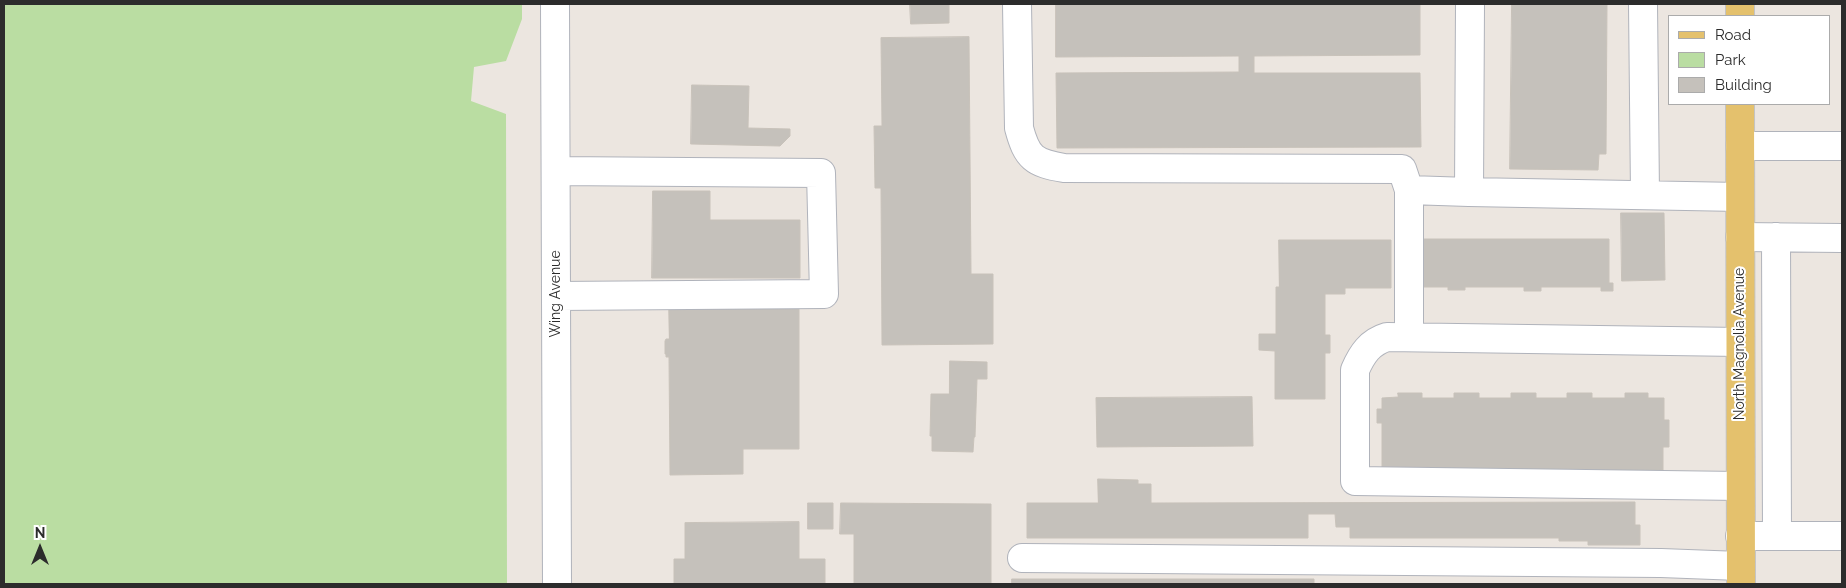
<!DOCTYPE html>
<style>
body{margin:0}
#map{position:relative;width:1846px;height:588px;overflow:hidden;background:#ece6e0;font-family:Raleway,sans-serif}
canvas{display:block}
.frame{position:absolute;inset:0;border:5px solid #2c2c2c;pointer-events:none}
.legend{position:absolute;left:1668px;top:15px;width:162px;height:90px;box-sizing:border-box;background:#fff;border:1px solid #ababab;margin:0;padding:6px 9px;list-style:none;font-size:15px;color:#2c2c2c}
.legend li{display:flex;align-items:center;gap:10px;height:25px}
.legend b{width:25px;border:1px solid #ababab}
.north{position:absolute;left:15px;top:523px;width:50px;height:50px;-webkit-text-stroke:4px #fff;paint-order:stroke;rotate:0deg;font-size:14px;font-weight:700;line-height:20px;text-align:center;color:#2c2c2c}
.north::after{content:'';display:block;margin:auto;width:18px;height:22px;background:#2c2c2c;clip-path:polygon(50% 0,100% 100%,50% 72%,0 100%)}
</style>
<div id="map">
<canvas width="1846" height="588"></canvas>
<div class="frame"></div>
<ul class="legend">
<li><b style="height:6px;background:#e4c16d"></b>Road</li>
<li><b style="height:14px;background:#badda2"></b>Park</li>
<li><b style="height:14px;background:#c5c1bb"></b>Building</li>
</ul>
<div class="north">N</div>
</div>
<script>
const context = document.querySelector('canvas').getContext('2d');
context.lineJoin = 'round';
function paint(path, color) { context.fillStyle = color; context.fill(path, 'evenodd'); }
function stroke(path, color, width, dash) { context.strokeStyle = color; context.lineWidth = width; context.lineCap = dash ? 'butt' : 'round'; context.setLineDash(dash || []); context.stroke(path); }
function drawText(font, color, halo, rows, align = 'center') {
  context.font = font + ' Raleway,sans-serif'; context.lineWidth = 4; context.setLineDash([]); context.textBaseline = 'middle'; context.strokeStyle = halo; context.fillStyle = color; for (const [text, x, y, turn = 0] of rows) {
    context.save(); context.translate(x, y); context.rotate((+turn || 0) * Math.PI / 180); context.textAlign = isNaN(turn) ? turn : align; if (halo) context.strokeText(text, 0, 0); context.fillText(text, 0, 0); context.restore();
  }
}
paint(new Path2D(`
 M4,4H522V19L506,61L474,67L471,101L506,114L507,584H4Z`), '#badda2');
const building = new Path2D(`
 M910,4H949V23L911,24Z
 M1056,4H1420V55L1254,56V73H1420L1421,147L1057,148L1056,73L1239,72V56L1056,57Z
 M1512,4H1607L1606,154H1599L1598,170L1510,169Z
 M969,37L971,274H993V344L882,345L881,188H875L874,126H882L881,38Z
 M692,85L749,86L748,128L790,129V136L780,146L691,144Z
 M653,191H710V220H800V278H652Z
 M1621,213H1664L1665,280L1622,281Z
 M1419,239H1609V283H1613V291H1601V287H1541V291H1524V287H1465V290H1448V287H1419Z
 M1279,240H1391V288H1345V294H1325V335H1330V353H1325V399H1275V351L1259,350V334H1276V287H1279Z
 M669,305H799V449H743V474L670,475L669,357H666V354H665V341L666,339H669Z
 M950,361L987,362V379H977L975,437H974L973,452L932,451V436H930L931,394H949Z
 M1398,393H1422V398H1454V393H1479V398H1511V393H1536V398H1567V393H1592V398H1625V393H1648V398H1664V420H1669V447H1663V471H1382V423H1377V409H1382V398L1398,397Z
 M1252,397L1253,446L1097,447L1096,398Z
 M1098,479L1138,480V484H1151V503L1635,502V525H1640V545H1588V541H1559V538H1350V527H1336L1335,514H1308V538H1027V503H1098Z
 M808,503H833V529H808Z
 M841,503L991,504V584H854V534H840Z
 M799,522V559H825V584H674V559H685V523Z
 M1012,579H1314V584H1012Z`);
paint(building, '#c5c1bb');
stroke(building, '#c8c2ba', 1);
const minor = new Path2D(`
 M555,4L557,584
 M1017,4L1019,128C1027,158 1034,163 1064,168L1402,169L1409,190
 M1470,4L1469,192L1740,197
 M1643,4L1645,195
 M1740,146H1842
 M556,171L821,173L824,294L556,296
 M1740,237L1842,238
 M1776,237L1777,536
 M1409,337V190L1469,192
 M1740,342L1387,337C1370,342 1362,354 1355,370V481L1740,486
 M1740,536H1842
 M1022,558L1661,563L1740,566`);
const major = new Path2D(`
 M1740,4V16
 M1740,104L1741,584`);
stroke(minor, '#b0b3bb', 30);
stroke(major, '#c4c4c4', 30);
stroke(minor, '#fff', 28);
stroke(major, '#e4c16d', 28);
drawText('14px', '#2c2c2c', '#fff', [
 ["Wing Avenue",556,294,-90],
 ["North Magnolia Avenue",1740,344,-90]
]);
</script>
